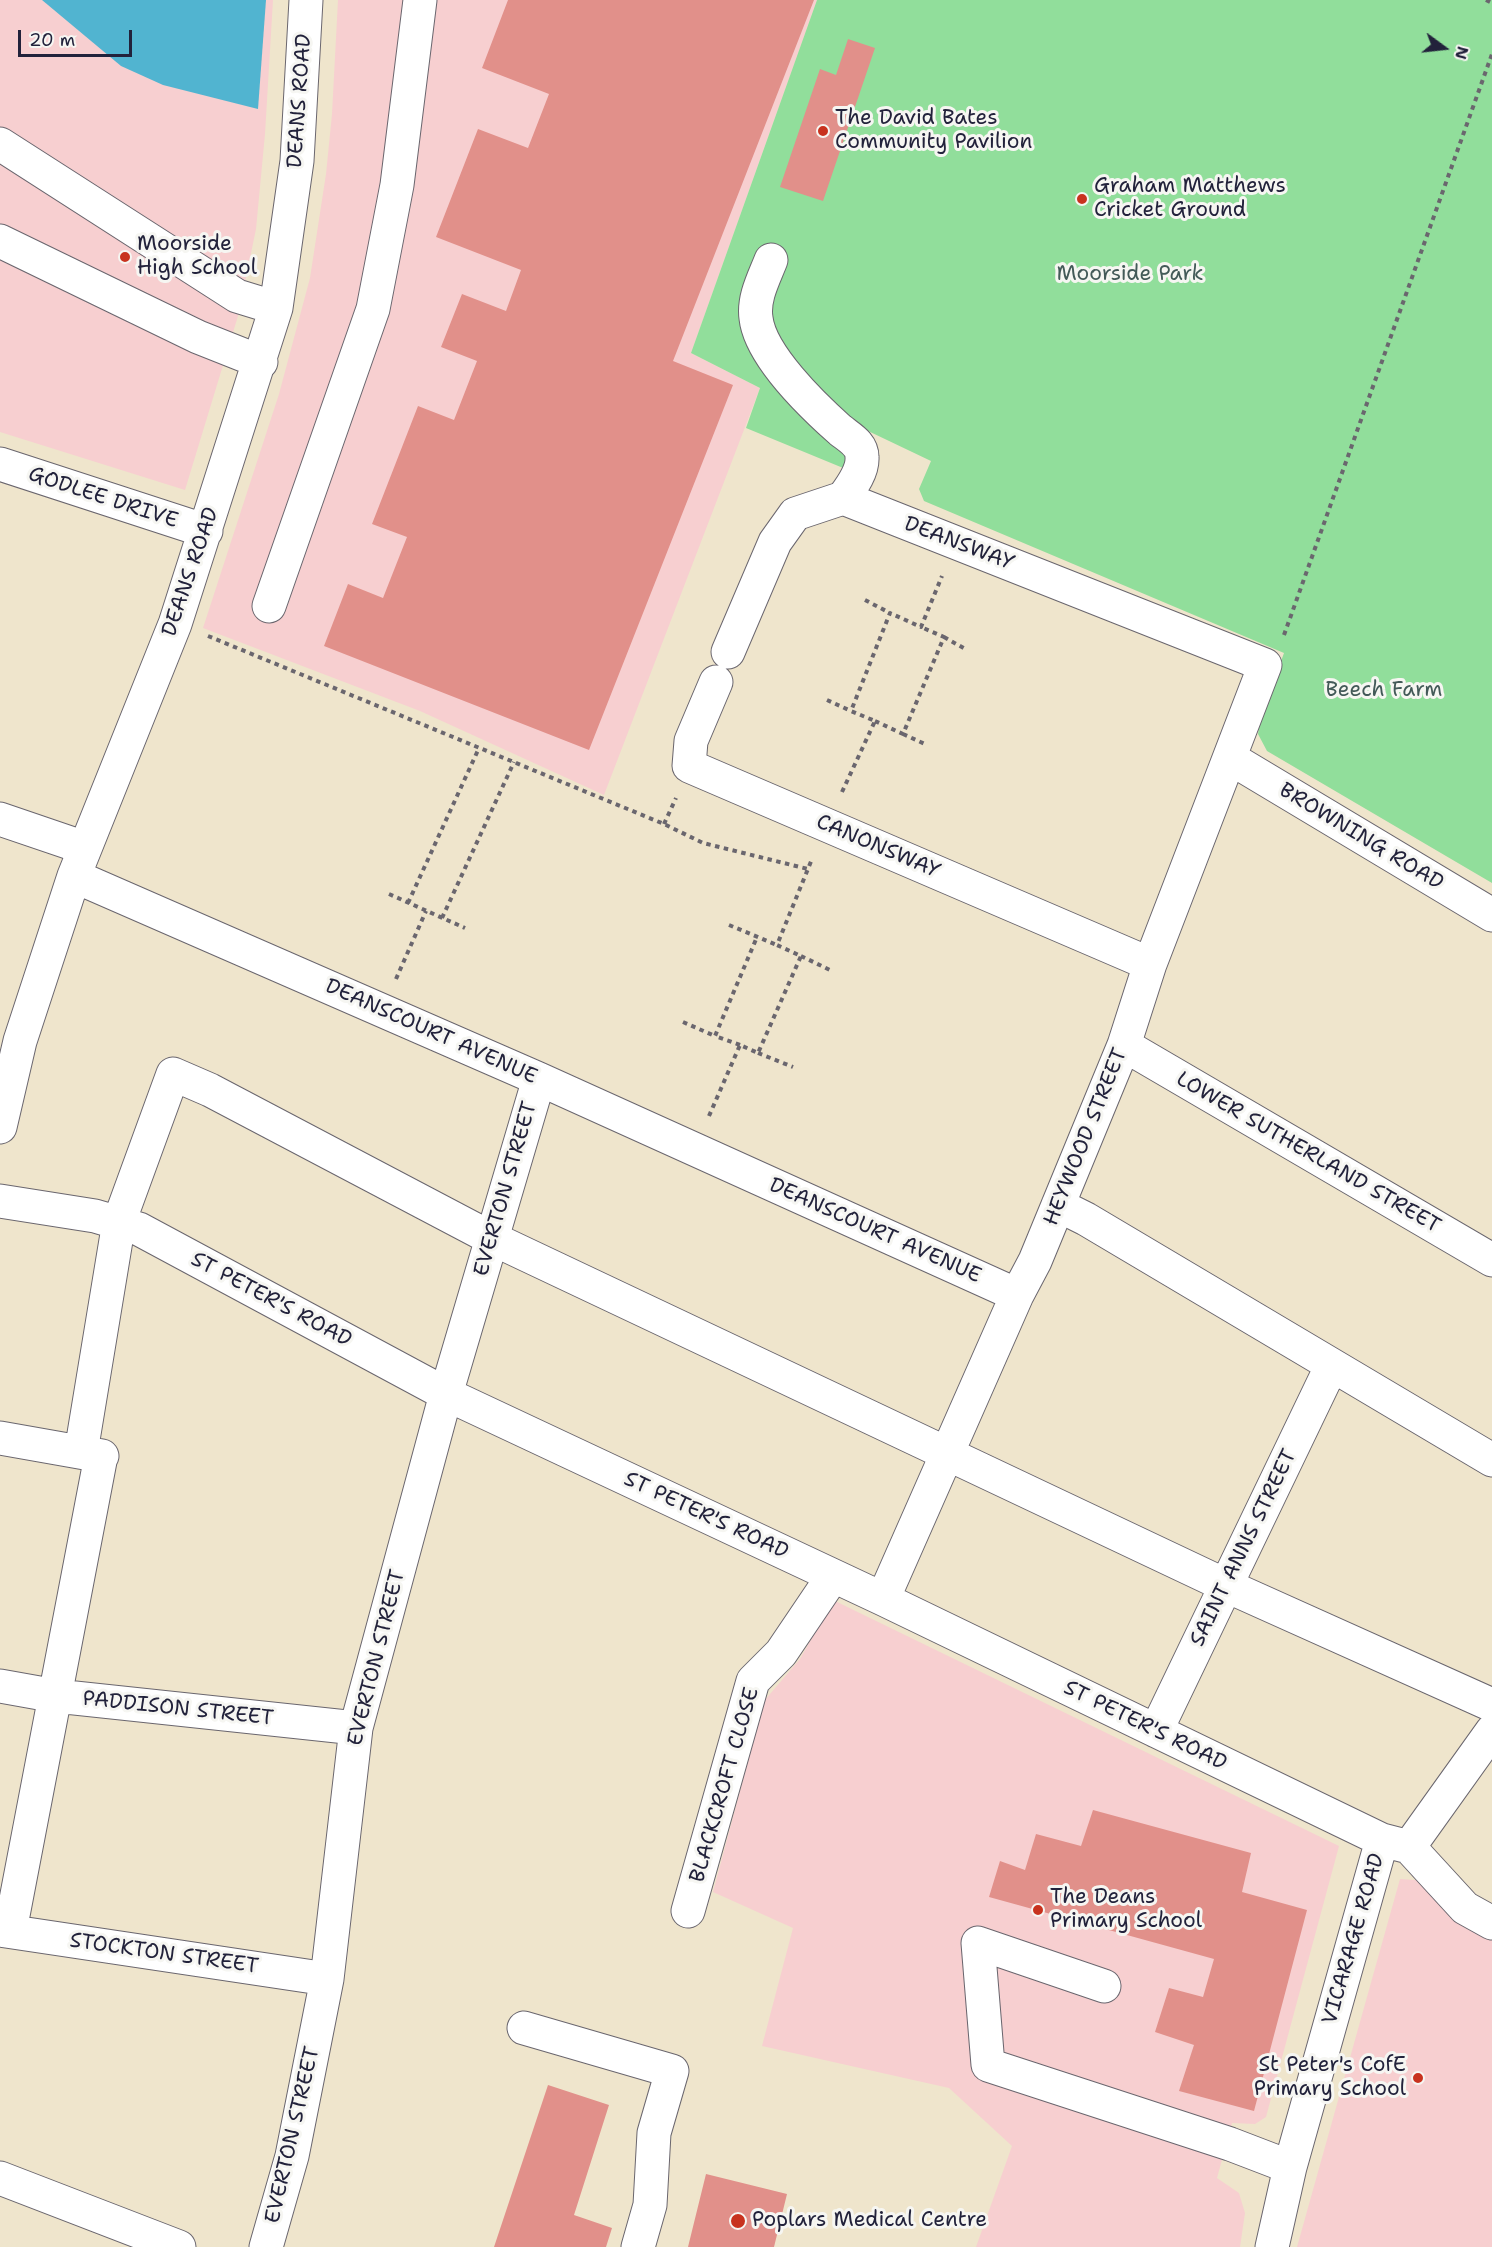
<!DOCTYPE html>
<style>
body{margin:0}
#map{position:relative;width:1492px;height:2247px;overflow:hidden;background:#efe5cc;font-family:"Shantell Sans",sans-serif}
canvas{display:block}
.north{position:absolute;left:1414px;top:18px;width:60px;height:60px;-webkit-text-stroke:4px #f6f6f2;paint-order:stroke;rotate:105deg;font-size:16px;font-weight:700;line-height:24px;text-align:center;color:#22223b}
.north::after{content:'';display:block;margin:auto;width:21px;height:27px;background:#22223b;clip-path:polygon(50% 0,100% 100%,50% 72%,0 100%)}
.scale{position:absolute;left:18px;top:30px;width:114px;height:27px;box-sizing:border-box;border:3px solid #22223b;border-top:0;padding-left:8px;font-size:18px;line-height:21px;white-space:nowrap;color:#22223b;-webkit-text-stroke:4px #f6f6f2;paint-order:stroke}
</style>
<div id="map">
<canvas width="1492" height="2247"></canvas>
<div class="north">N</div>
<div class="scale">20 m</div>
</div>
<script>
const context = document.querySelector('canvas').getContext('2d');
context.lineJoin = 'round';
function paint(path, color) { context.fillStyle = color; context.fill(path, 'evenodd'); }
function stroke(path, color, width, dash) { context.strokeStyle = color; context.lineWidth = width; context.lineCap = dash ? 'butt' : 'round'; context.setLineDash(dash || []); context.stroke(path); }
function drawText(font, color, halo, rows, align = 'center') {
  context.font = font + ' "Shantell Sans",sans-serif'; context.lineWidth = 6; context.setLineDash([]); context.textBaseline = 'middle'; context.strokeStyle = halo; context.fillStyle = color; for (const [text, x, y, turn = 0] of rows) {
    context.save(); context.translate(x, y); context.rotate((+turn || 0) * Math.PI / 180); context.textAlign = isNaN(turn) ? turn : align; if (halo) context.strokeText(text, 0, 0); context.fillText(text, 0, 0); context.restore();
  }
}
paint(new Path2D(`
 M0,0H273L265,134L256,229L238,316L185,490L0,432Z
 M338,0H817L691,353L760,388L604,795L420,711L203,628L279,394L310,278L326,174L332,114Z
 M833,1600L1339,1846L1266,2117L1255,2124L1232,2123L1217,2178L1239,2193L1245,2213L1240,2247H976L1012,2146L949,2088L762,2046L793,1928L713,1892L764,1701L800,1659Z
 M1400,1879L1446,1882L1492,1909V2247H1297Z`), '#f7cfd0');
paint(new Path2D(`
 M817,0H1492V883L1267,751L1258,734L1260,719L1284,653L924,501L919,489L931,461L866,430L848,470L746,428L760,388L691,353Z`), '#91de9b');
paint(new Path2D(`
 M42,0H266L258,109L163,85L121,66Z`), '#51b4d0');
paint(new Path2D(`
 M508,0H814L673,361L733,385L589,750L324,646L348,584L383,598L407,537L372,524L418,406L454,420L477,361L441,347L462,294L506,311L521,270L436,237L478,129L528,148L549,94L482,68Z
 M848,39L875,48L823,201L780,187L820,69L836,75Z
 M1093,1810L1251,1853L1242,1892L1307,1910L1254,2111L1179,2091L1194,2045L1155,2032L1169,1988L1203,1997L1214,1959L989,1897L1000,1861L1025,1870L1036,1834L1081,1846Z
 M548,2085L609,2105L574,2215L612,2228L606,2247H494Z
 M706,2174L787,2194L774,2247H688Z`), '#e1908a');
const minor = new Path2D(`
 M0,144L237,296L276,308
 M0,241L198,337L261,362
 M771,260C764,278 753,298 756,318C760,355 813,406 840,430C850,438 862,444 862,457C863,472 851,487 843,498
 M0,464L206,531
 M269,606L373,309L397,185L420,0
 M728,652L775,542L795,514L843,498L1265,665L1150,964L1124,1045L1035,1261L1017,1295L883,1599
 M716,682L691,741L689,766L1150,964
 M1230,758L1492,915
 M0,819L85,848
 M74,876L539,1079L1017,1295
 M1124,1045L1492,1260
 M0,1127L20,1041L74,876L175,624L276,308L297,161L306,0
 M0,1201L95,1216L139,1229L446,1394L883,1599L1382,1840L1409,1847
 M1058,1205L1086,1219L1492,1460
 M0,1438L102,1456
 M81,1452L119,1222L173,1074L210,1090L491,1238L1227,1586L1492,1705
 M0,1686L56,1696L356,1728
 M1156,1731L1332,1365
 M1409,1847L1492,1731
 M1409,1847L1465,1908L1492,1923
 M688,1911L753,1681L781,1653L833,1576
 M0,1930L327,1979
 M10,1931L101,1456
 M1104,1986L978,1943L988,2065L1230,2144L1290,2167
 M524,2028L672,2071L654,2133L650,2205L638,2247
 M266,2247L292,2156L327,1979L356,1728L446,1394L539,1079
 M1272,2247L1290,2167L1382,1840`);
const major = new Path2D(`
 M0,2178L179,2247`);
stroke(minor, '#6a666e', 35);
stroke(major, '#6a666e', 35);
stroke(new Path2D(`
 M1486,0L1492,3
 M865,600L890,613
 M1284,635L1492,54
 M208,636L664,824L703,843L808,869
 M944,637L967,650
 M827,700L851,711
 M875,721L903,734L944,637L921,627
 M903,734L925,744
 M842,792L875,721L851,711L890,613L921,627L942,576
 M664,824L676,798
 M389,894L465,928
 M408,903L479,748
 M442,918L514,762
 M729,925L777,945
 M801,956L832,971
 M396,979L426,911
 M683,1022L715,1036
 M740,1045L715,1036L757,937
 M758,1053L793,1067
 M709,1116L740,1045L758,1053L801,956L777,945L812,859`), '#6a666e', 4, [4.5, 4.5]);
stroke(minor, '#fff', 33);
stroke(major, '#fff', 33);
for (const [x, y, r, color] of [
 [823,131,6,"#c8321e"],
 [1082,199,6,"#c8321e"],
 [125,257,6,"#c8321e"],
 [1038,1910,6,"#c8321e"],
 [1418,2078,6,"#c8321e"],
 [738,2221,8,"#c8321e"]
]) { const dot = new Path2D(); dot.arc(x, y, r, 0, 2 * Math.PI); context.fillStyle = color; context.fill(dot); stroke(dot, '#f6f6f2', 2); }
drawText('21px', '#22223b', '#f6f6f2', [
 ["DEANS ROAD",300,101,-86],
 ["GODLEE DRIVE",103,498,18],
 ["DEANSWAY",959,544,21],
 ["DEANS ROAD",191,572,-71],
 ["BROWNING ROAD",1361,837,31],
 ["CANONSWAY",878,847,23],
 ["DEANSCOURT AVENUE",431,1032,24],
 ["HEYWOOD STREET",1086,1137,-68],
 ["LOWER SUTHERLAND STREET",1308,1153,30],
 ["EVERTON STREET",506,1189,-74],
 ["DEANSCOURT AVENUE",875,1231,24],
 ["ST PETER'S ROAD",271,1300,28],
 ["ST PETER'S ROAD",706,1516,25],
 ["SAINT ANNS STREET",1244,1548,-64],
 ["EVERTON STREET",377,1658,-76],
 ["PADDISON STREET",178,1709,6],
 ["ST PETER'S ROAD",1145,1726,26],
 ["BLACKCROFT CLOSE",725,1785,-74],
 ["VICARAGE ROAD",1354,1939,-74],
 ["STOCKTON STREET",164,1954,8],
 ["EVERTON STREET",293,2135,-77]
]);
drawText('21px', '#22223b', '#f6f6f2', [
 ["The David Bates",835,119],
 ["Community Pavilion",835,143],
 ["Graham Matthews",1094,187],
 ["Cricket Ground",1094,211],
 ["Moorside",137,245],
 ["High School",137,269],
 ["The Deans",1050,1898],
 ["Primary School",1050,1922],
 ["St Peter's CofE",1406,2066,"right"],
 ["Primary School",1406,2090,"right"],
 ["Poplars Medical Centre",752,2221]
], 'left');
drawText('21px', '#435a58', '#f6f6f2', [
 ["Moorside Park",1130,275],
 ["Beech Farm",1384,691]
]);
</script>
